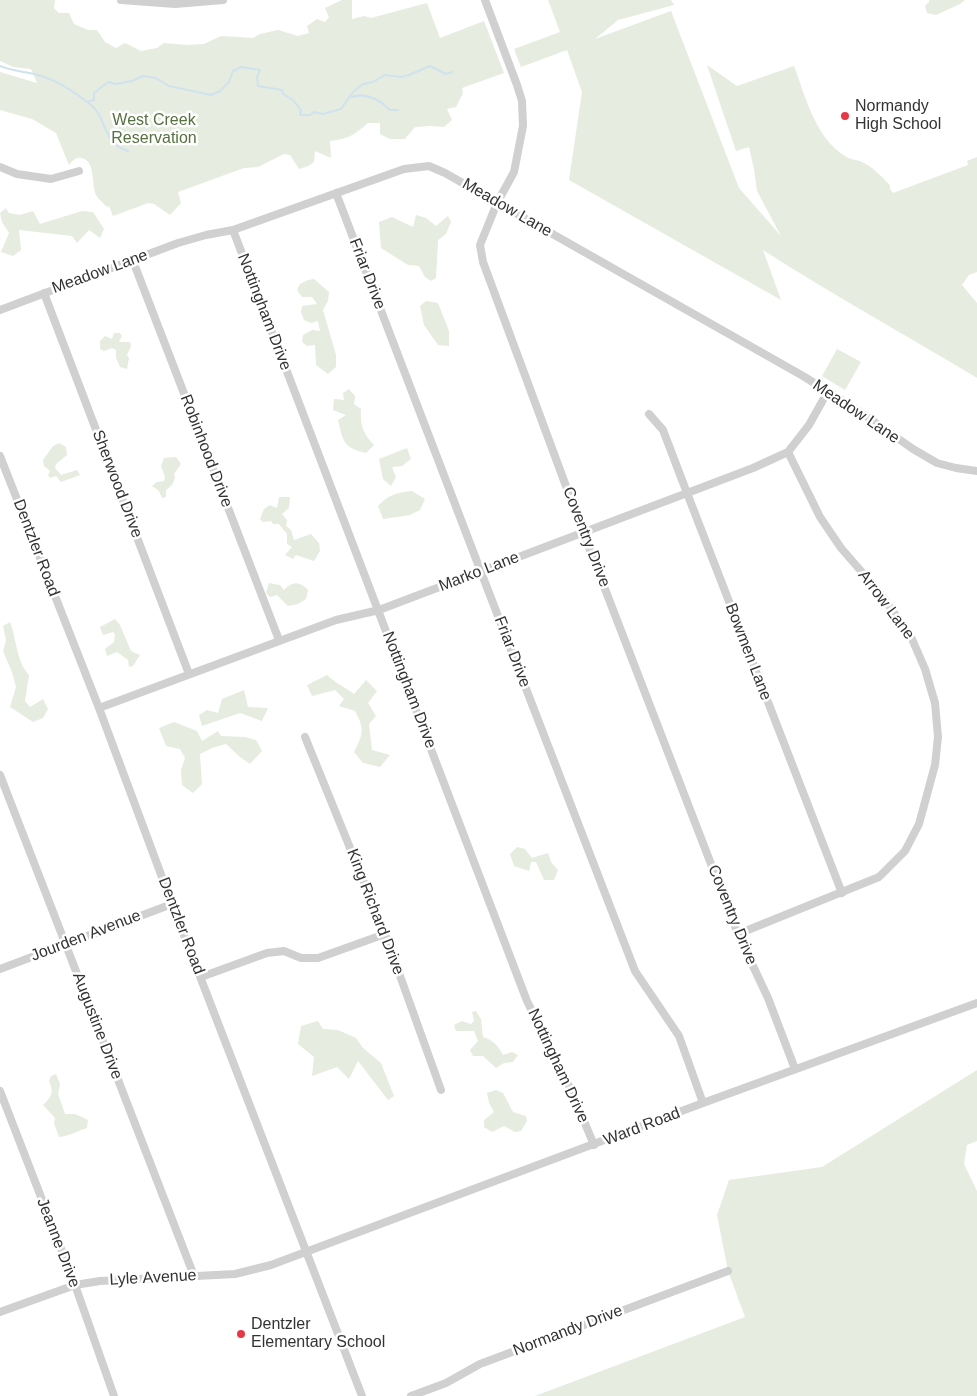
<!DOCTYPE html>
<style>
body{margin:0}
canvas{display:block;background:#fff}
</style>
<canvas width="977" height="1396"></canvas>
<script>
const context = document.querySelector('canvas').getContext('2d');
context.lineJoin = 'round';
function paint(path, color) { context.fillStyle = color; context.fill(path, 'evenodd'); }
function stroke(path, color, width, dash) { context.strokeStyle = color; context.lineWidth = width; context.lineCap = dash ? 'butt' : 'round'; context.setLineDash(dash || []); context.stroke(path); }
function drawText(font, color, halo, rows, align = 'center') {
  context.font = font + ' Helvetica,sans-serif'; context.lineWidth = 5; context.setLineDash([]); context.textBaseline = 'middle'; context.strokeStyle = halo; context.fillStyle = color; for (const [text, x, y, turn = 0] of rows) {
    context.save(); context.translate(x, y); context.rotate((+turn || 0) * Math.PI / 180); context.textAlign = isNaN(turn) ? turn : align; if (halo) context.strokeText(text, 0, 0); context.fillText(text, 0, 0); context.restore();
  }
}
paint(new Path2D(`
 M0,0H55L54,8L59,13H69L74,24L88,30H97L105,42L116,48L125,43L141,51L157,48L164,43L188,45L204,44L221,36L253,38L260,34L278,30L298,36L309,33L307,26L317,19L325,22L329,17L325,8L342,0H352V19L364,16L371,18L427,3L440,38L484,21L504,73L462,88L463,93L456,107L447,109L452,120L444,127L430,126L415,127L405,139H390L380,134V123H368C354,135 349,139 330,141L331,158L315,151L314,162L308,166L299,169L290,155L284,154L258,167L244,168L178,192L181,203L170,215L154,204L148,203L113,216L109,206L107,207C103,203 98,199 96,195C91,184 96,162 82,158C76,157 73,160 69,165L56,133L32,119L0,110V72L37,83L31,69L13,67L0,61Z
 M548,0H671L674,5L618,20L595,39L671,11L739,188L781,236L757,191L754,169L749,147L736,151L707,65L737,86L794,66C806,98 815,137 845,156C849,159 855,160 860,161C873,167 881,176 890,185V189L893,193L968,165L967,161L977,157V272L969,275L962,285L977,303V378C906,335 833,295 763,250L781,300L569,180L582,92L567,50L521,67L514,49L560,32Z
 M929,0H965L960,4L936,15L927,13L925,6L929,2Z
 M6,208L9,213L20,215L33,211L40,224L82,211L93,212L104,229L100,238L89,230L77,243L72,236L19,230L21,250L13,256L1,252L9,233L2,222L0,213Z
 M416,215L426,218L436,226L448,216L451,222L446,234L438,240L436,278L431,281L425,277L419,266L408,265L381,248L379,222L392,217L413,227Z
 M308,280L314,279L329,292L328,301L323,310L336,355V367L328,374L316,365L315,345L307,346L302,342L303,335L312,330L320,331L318,321L311,323L304,320L301,312L302,306L317,304L312,297H302L297,290L300,284Z
 M426,301L438,303L449,331V346L438,345L424,325L420,306Z
 M114,333H120L122,336L119,342H130L131,346L127,355L129,358L127,369L120,367L116,358V350L112,348L104,351L100,349V341L105,336L112,339Z
 M837,349L861,362L845,390L822,376Z
 M349,389L355,396L354,404L361,409C360,426 363,433 374,445L366,453C344,448 343,442 338,420L346,415L333,410L334,399L344,400L343,393Z
 M59,443L66,447L67,455L56,464L55,468L61,475L77,470L80,475L61,482L56,476L50,478L48,475L50,471L44,466L43,460L53,446Z
 M407,448L411,459L402,466L392,467L396,477L391,486L383,479L379,459Z
 M176,457L181,464L174,474L175,478L172,485L166,490V497L162,498L159,491L152,486L157,482L164,481L165,477L161,466L164,458Z
 M412,491L425,499L420,510L410,515L383,519L378,506C390,494 396,493 412,491Z
 M279,497H290L289,508L282,514L287,520L286,526L291,530L294,540L311,534L319,543L320,551L314,561L296,555L293,559L285,555L292,547L287,544V534L279,524H273L271,521L263,522L260,519L264,509L270,505L277,508Z
 M269,583L280,585L284,590C292,581 300,581 308,590L306,599L298,604L288,606L277,595L270,597L266,593Z
 M115,619L120,625L131,651L140,655L133,666L129,667L128,660L117,652L107,656L105,649L114,642L115,635L113,632L103,635L100,627Z
 M10,622C17,640 16,661 29,675L25,701L30,707L43,699L48,709L43,718L33,722L10,707L16,687L12,672L3,651L6,640L3,626Z
 M327,675C335,683 345,687 354,694L366,680L377,691L368,703L376,716L369,724L372,750L390,755L380,767L363,763L354,752C363,735 365,729 355,711L339,706L344,699L335,690L312,696L307,685Z
 M244,690L248,707L268,708L262,721L240,713L202,726L199,715L207,710L218,713L222,699Z
 M174,722L197,731L202,741L218,731L221,736L245,737L256,740L262,751L250,764L240,757L226,744L212,748L200,754L202,784L193,793L182,785L181,770L185,758L180,749L166,746L159,728Z
 M517,847L525,849L532,858L548,853L551,862L558,870L554,880H544L536,862H531L529,871L514,866L510,854Z
 M476,1011L481,1019L483,1037C493,1040 498,1045 503,1055L512,1052L518,1055L513,1062L504,1063L496,1068L483,1056H473L470,1050L478,1041L474,1031H456L454,1025L462,1021L471,1024L474,1021L472,1012Z
 M318,1021L323,1029L338,1030L356,1038L363,1048L381,1063L394,1096L388,1100L358,1061L349,1079L337,1067L312,1076L314,1057L298,1044L301,1026Z
 M977,1070V1141L967,1145L964,1164L977,1191V1396H535L745,1317L728,1271L717,1215L729,1180L822,1167Z
 M56,1074L60,1084L58,1094L65,1114H75L88,1120L87,1128C77,1131 70,1136 59,1137L54,1123L55,1118L43,1105C52,1096 54,1093 49,1081L51,1076Z
 M496,1090L503,1093L513,1112L526,1116L527,1121L521,1131L515,1132L504,1126L492,1132L484,1127V1120L494,1112L489,1103L487,1093Z`), '#e6ecdf');
stroke(new Path2D(`
 M0,66C13,72 27,71 41,76C59,81 76,93 91,105C107,117 102,144 128,151
 M351,97C366,92 380,100 390,110H398
 M87,102L94,100V93L108,82L116,84L132,81L143,76L156,78L169,86L211,95L220,91L229,82L233,71L241,67L260,70L257,77L258,86L282,90L283,94L293,100L301,110L300,115H310L314,112L323,114L341,109L352,93L363,84L373,82L385,75L401,77L409,75L430,66L446,74L452,72`), '#cfe2ee', 2);
stroke(new Path2D(`
 M121,0L175,4L223,0
 M485,0L517,85L522,101L523,126L514,172L497,203L480,245L483,262L583,532L738,934L768,998L795,1069
 M0,167L17,174L51,179L79,171
 M336,193L481,572L635,971L679,1036L703,1103
 M233,230L527,1001L571,1090L594,1145
 M133,261L279,640
 M44,293L189,674
 M0,310L178,243L206,235L233,230L404,169L429,166L445,173L803,376L853,407L913,449L937,463L956,468L977,471
 M649,414L663,430L687,493L842,893
 M0,456L99,708L172,904L362,1396
 M99,708L336,620L379,610L753,468L788,452L809,425L828,391
 M305,737L385,934L441,1090
 M0,775L194,1276
 M738,934L879,877L905,851L919,824L935,765L938,737L935,703L925,669L912,639L881,594L841,548L820,517L788,452
 M0,969L172,904
 M201,977L267,953L284,951L301,958H318L385,934
 M0,1091L75,1285L114,1396
 M0,1312L75,1285L100,1281L235,1274L271,1265L703,1103L977,1003
 M411,1396L446,1383L480,1364L728,1271`), '#d0d0d0', 8);
for (const [x, y, r, color] of [
 [845,116,5,"#e63946"],
 [241,1334,5,"#e63946"]
]) { const dot = new Path2D(); dot.arc(x, y, r, 0, 2 * Math.PI); context.fillStyle = color; context.fill(dot); stroke(dot, '#fff', 2); }
drawText('16px', '#333', '#fff', [
 ["Normandy",855,107],
 ["High School",855,125],
 ["Dentzler",251,1325],
 ["Elementary School",251,1343]
], 'left');
drawText('16px', '#56703f', '#fff', [
 ["West Creek",154,121],
 ["Reservation",154,139]
]);
drawText('16px', '#333', '#fff', [
 ["Meadow Lane",507,208,30],
 ["Meadow Lane",100,272,-20],
 ["Friar Drive",367,274,69],
 ["Nottingham Drive",264,312,69],
 ["Meadow Lane",856,412,34],
 ["Robinhood Drive",206,451,69],
 ["Sherwood Drive",117,484,69],
 ["Coventry Drive",586,537,69],
 ["Dentzler Road",36,548,69],
 ["Marko Lane",479,572,-21],
 ["Arrow Lane",886,605,53],
 ["Friar Drive",512,652,69],
 ["Bowmen Lane",748,652,69],
 ["Nottingham Drive",409,690,69],
 ["King Richard Drive",375,912,69],
 ["Coventry Drive",732,915,68],
 ["Dentzler Road",181,926,69],
 ["Jourden Avenue",86,936,-21],
 ["Augustine Drive",97,1026,69],
 ["Nottingham Drive",558,1066,65],
 ["Ward Road",642,1127,-21],
 ["Jeanne Drive",58,1243,69],
 ["Lyle Avenue",153,1278,-3],
 ["Normandy Drive",568,1331,-21]
]);
</script>
